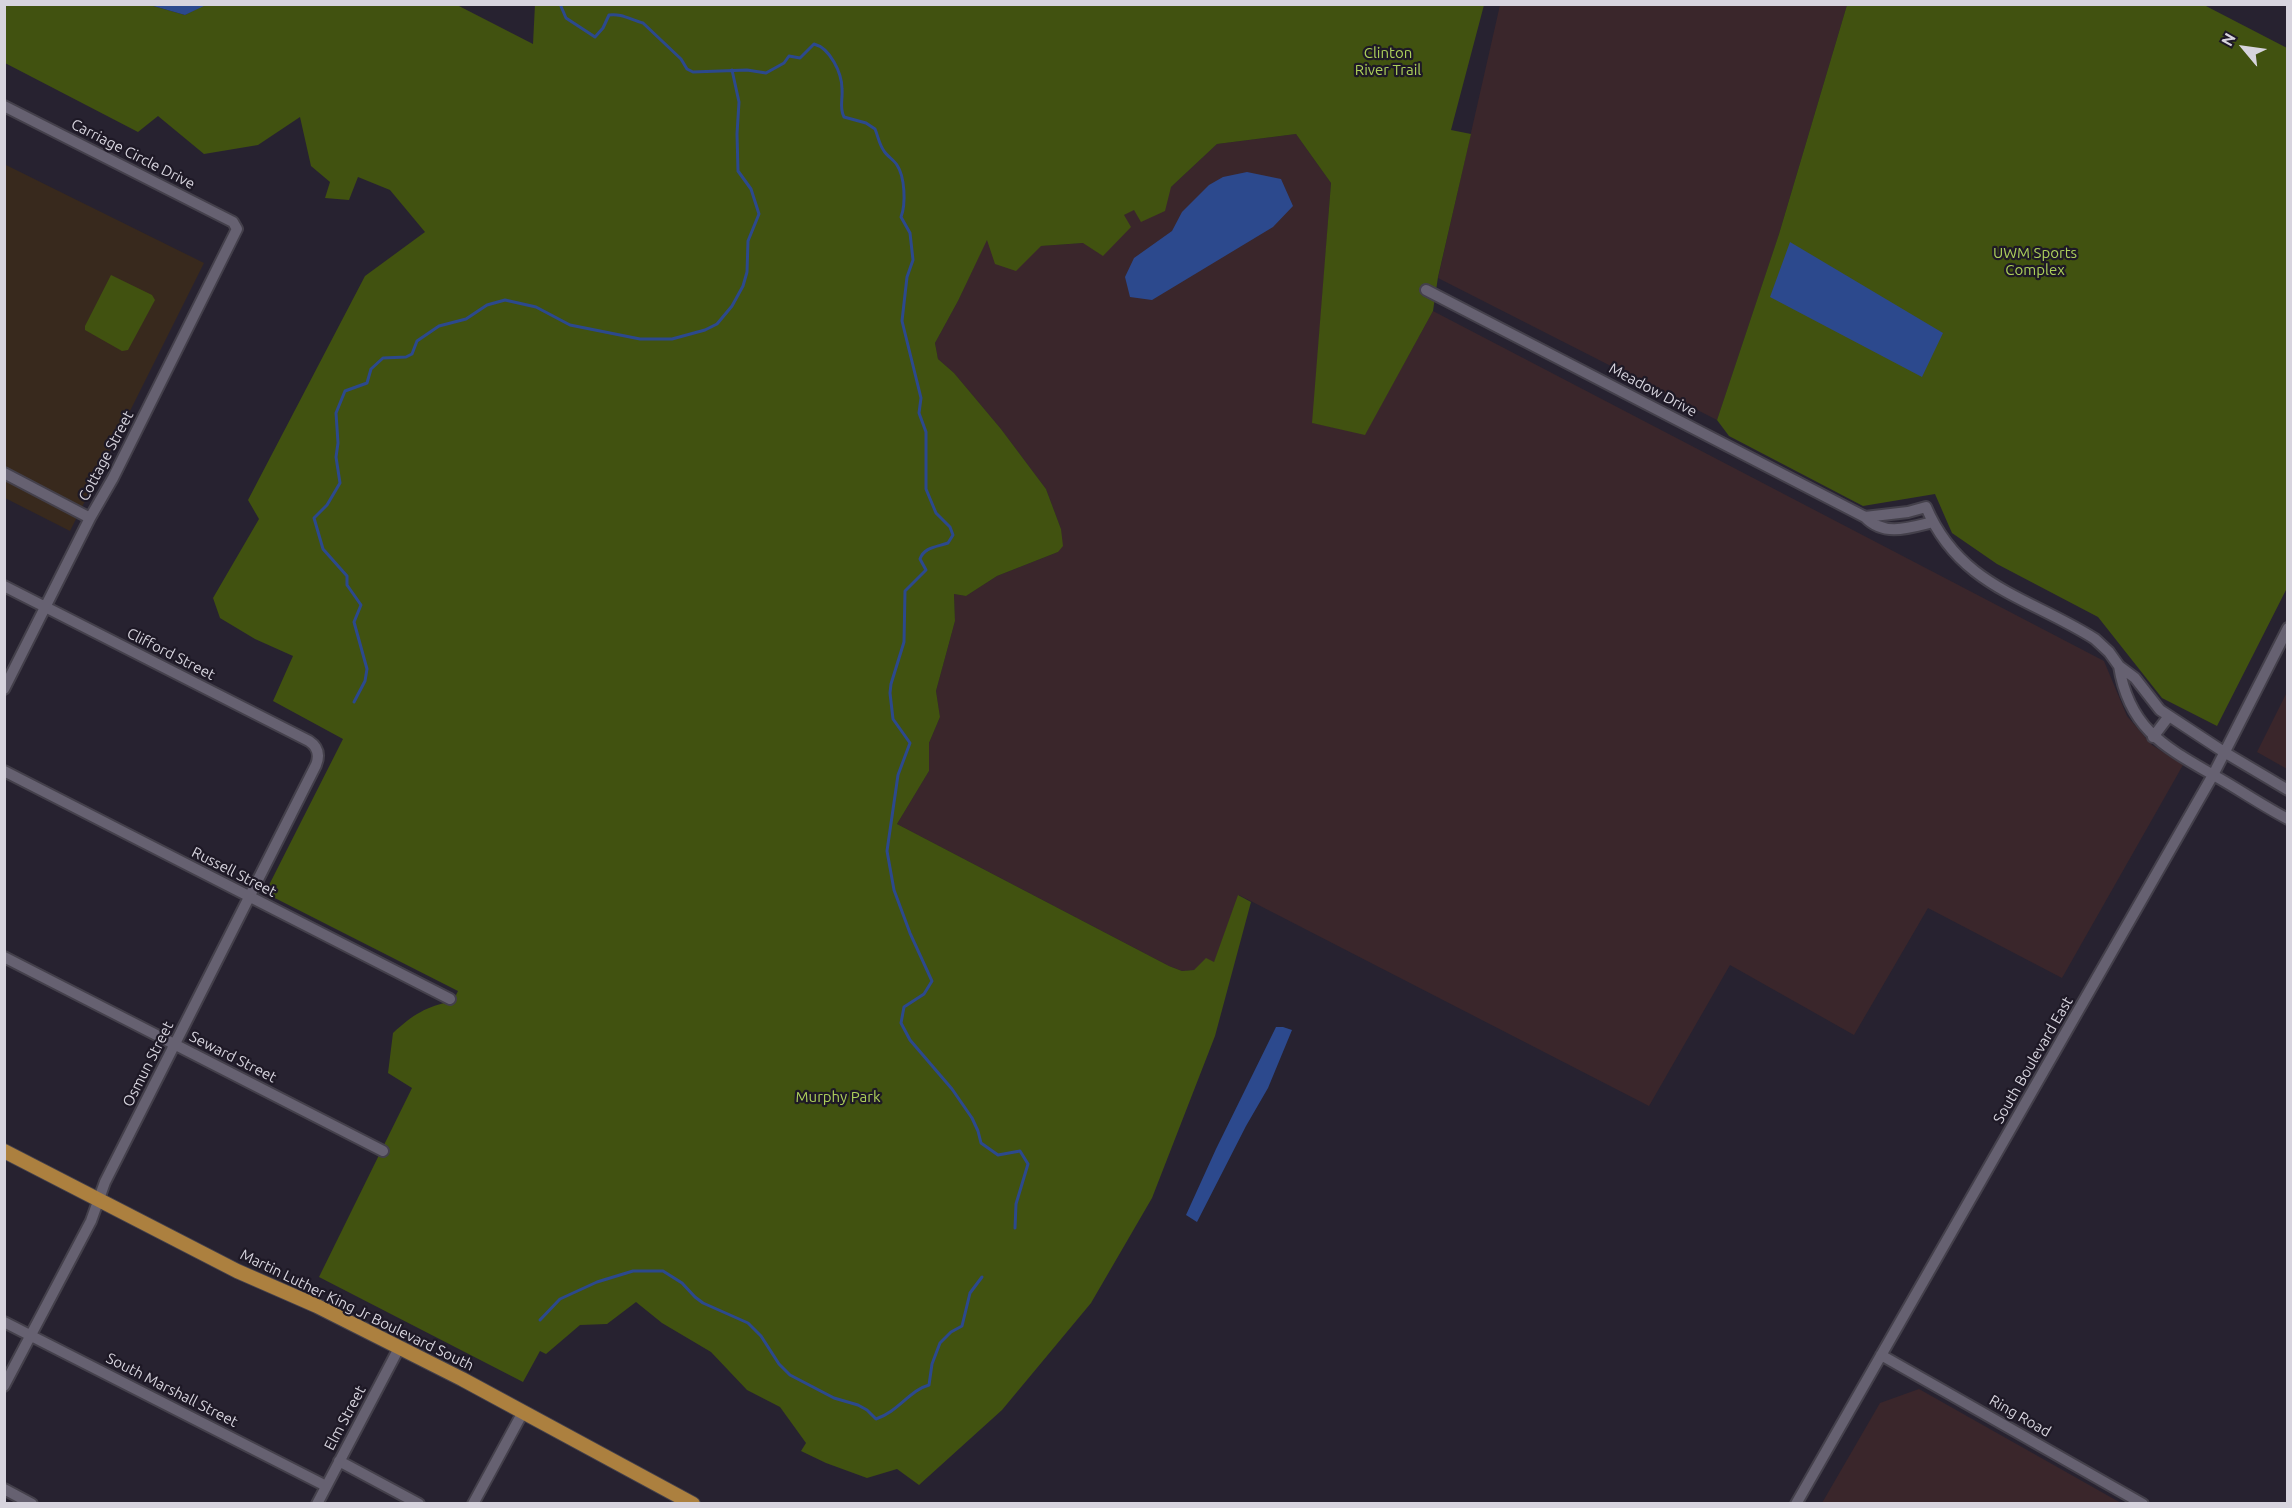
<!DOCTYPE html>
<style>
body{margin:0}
#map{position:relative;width:2292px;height:1508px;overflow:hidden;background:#272230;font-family:Ubuntu,sans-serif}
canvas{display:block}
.frame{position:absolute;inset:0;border:6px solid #d7d4de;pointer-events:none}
.north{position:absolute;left:2214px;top:18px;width:60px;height:60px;-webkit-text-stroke:4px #1e1926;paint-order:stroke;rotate:299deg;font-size:16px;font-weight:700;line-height:24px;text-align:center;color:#d7d4de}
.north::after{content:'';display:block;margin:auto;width:21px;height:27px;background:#d7d4de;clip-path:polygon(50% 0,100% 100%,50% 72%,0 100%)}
</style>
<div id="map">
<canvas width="2292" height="1508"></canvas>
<div class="frame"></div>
<div class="north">N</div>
</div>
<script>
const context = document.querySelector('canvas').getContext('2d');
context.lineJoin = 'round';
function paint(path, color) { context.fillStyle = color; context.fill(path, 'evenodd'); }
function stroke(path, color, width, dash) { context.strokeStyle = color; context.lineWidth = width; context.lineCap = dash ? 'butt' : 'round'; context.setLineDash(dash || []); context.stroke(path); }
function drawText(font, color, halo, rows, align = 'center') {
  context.font = font + ' Ubuntu,sans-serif'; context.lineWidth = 4.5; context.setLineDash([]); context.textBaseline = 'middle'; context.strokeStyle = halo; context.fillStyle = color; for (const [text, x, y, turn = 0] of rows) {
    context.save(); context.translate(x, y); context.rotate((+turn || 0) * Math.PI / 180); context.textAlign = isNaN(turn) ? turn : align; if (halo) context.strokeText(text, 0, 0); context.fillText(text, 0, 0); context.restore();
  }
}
paint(new Path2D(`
 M1500,5H1847L1779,234L1717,420L1438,278Z
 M1296,134L1331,183L1313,423L1365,434L1433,311L2104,661L2127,716L2152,745L2183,765L2062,978L1928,908L1854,1035L1730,965L1649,1106L1239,895L1214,963L1194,970L1182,971L1169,966L897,824L929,771V743L940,717L936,691L955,621L954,594L966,596L997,576L1058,552L1061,529L1046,489L1001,429L954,373L938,359L935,343L958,301L987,239L1040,246L1084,243L1124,215L1171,187L1217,144Z
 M2287,692V769L2257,752Z
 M1919,1389L2121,1503H1822L1880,1403Z`), '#3a262b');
paint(new Path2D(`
 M4,164L204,263L70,531L5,498Z`), '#38291d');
paint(new Path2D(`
 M206,4L457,5L533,44L535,4L1484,5L1451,130L1471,134L1438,277L1433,311L1365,435L1312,423L1331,183L1296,134L1217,144L1171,187L1165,211L1141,222L1134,210L1124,215L1131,227L1103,256L1083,243L1041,246L1016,271L995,264L987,240L958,301L935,343L938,359L954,373L1001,429L1046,489L1061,529L1063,546L1058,552L997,576L966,596L954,594L955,621L936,691L940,717L929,743V771L897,824L1169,966L1182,971L1194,970L1206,958L1214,962L1238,895L1251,902L1215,1036L1152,1198L1091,1303L1002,1410L919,1485L897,1469L867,1478L826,1463L801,1451L806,1443L780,1407L747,1390L711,1352L662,1323L636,1302L607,1324L580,1325L546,1354L540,1351L523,1382L319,1277L412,1088L388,1073L393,1033C414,1014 425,1007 453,1001L458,991L265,893L343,739L273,701L293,656L255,639L220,618L213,598L259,519L248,500L365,276L425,232L390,190L358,177L349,200L325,198L330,182L311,166L300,117L258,145L204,154L158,116L138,132L5,63L4,5H150L185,15Z
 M1847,5H2204L2287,48V588L2217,726L2162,698L2098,617L1997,564L1952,533L1935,494L1863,506L1729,436L1717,420L1779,234Z
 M111,275L152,295L155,300L128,350L122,351L85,330V326Z`), '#415210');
paint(new Path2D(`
 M150,5H206L185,15Z
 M1247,172L1281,179L1293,206L1273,227L1152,300L1130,297L1125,277L1134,258L1172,231L1182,212L1209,185L1223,177Z
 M1790,242L1943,333L1922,377L1770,297Z
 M1276,1027H1283L1292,1030L1268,1088L1246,1126L1197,1222L1186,1215L1216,1149Z`), '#2c498d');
stroke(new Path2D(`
 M560,4L566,18L595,37L603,28L609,15C621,13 631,20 643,23L681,59L687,69L693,72L747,70L766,73L784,63L789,56L800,58L814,44C830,48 842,73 842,89C843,99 839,108 844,117L866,123L875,129C878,136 879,144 884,151C887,156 894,160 897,165C905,177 906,204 901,217L910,233L913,260L907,277L902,321L921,398L919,413L926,432V489L936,513L950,527L953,535L948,543C937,547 924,547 920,559L926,570L905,591L904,642L891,684L890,693L893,719L910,743L898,775L887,851L894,890L910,933L932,981L924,994L904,1007L901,1023L910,1040L952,1089L972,1118L978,1131L981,1143L998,1155L1020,1151L1028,1164L1016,1204L1015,1228
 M354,702L365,681L367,669L354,622L361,605L347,585V576L323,549L314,518L327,505L340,483L336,457L338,443L336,413L345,391L367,383L371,369L383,358L406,357L412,354L417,341L439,326L466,319L487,305L505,300L536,307L570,325L640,339H672L705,330L717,324L732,306L743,286L747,272L748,241L759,214L751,189L738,171L737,134L739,102L732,70
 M540,1320L560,1299L597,1282L633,1271H663L682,1283L695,1297L703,1303L748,1323L761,1336L779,1364L790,1375L834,1398L858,1405L867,1410L876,1419C898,1412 910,1390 929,1385L932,1364L940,1343L951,1332L962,1326L970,1293L982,1277`), '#2c498d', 3);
const minor = new Path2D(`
 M4,106L233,222L237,229L113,478L90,518L4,689
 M1426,290L1865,517C1884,537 1909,528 1933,522
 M4,473L90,518
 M1865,517L1908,512L1926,507C1960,587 2029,597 2095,639L2109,652L2119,666L2135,678L2160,710L2224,752L2288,790
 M4,586L309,741C318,747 320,755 316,765L105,1182L91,1221L4,1386
 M2119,666C2129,729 2165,747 2215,776C2240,790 2263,806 2288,819
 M2153,737L2169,716
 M4,771L450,999
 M4,957L383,1151
 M4,1322L326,1486
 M1881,1355L2143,1504
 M339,1461L419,1504
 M4,1489L32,1504
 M317,1504L399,1348
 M473,1504L523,1412
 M1796,1504L2213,775L2288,628`);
const major = new Path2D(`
 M4,1151L237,1271L317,1306L462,1379L693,1504`);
stroke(minor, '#44404b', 14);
stroke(major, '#44404b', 16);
stroke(minor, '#666171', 10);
stroke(major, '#ac803f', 14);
drawText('15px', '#add05b', '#1e1926', [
 ["Clinton",1388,53],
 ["River Trail",1388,70],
 ["UWM Sports",2035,253],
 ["Complex",2035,270],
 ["Murphy Park",838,1097]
]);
drawText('15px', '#d7d4de', '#1e1926', [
 ["Carriage Circle Drive",133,154,27],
 ["Meadow Drive",1653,390,28],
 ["Cottage Street",106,456,-62],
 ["Clifford Street",171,654,27],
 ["Russell Street",234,872,27],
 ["Seward Street",233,1057,27],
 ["South Boulevard East",2033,1060,-60],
 ["Osmun Street",148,1064,-63],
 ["Martin Luther King Jr Boulevard South",357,1310,26],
 ["South Marshall Street",172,1390,27],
 ["Ring Road",2020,1416,30],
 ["Elm Street",345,1418,-62]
]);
</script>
